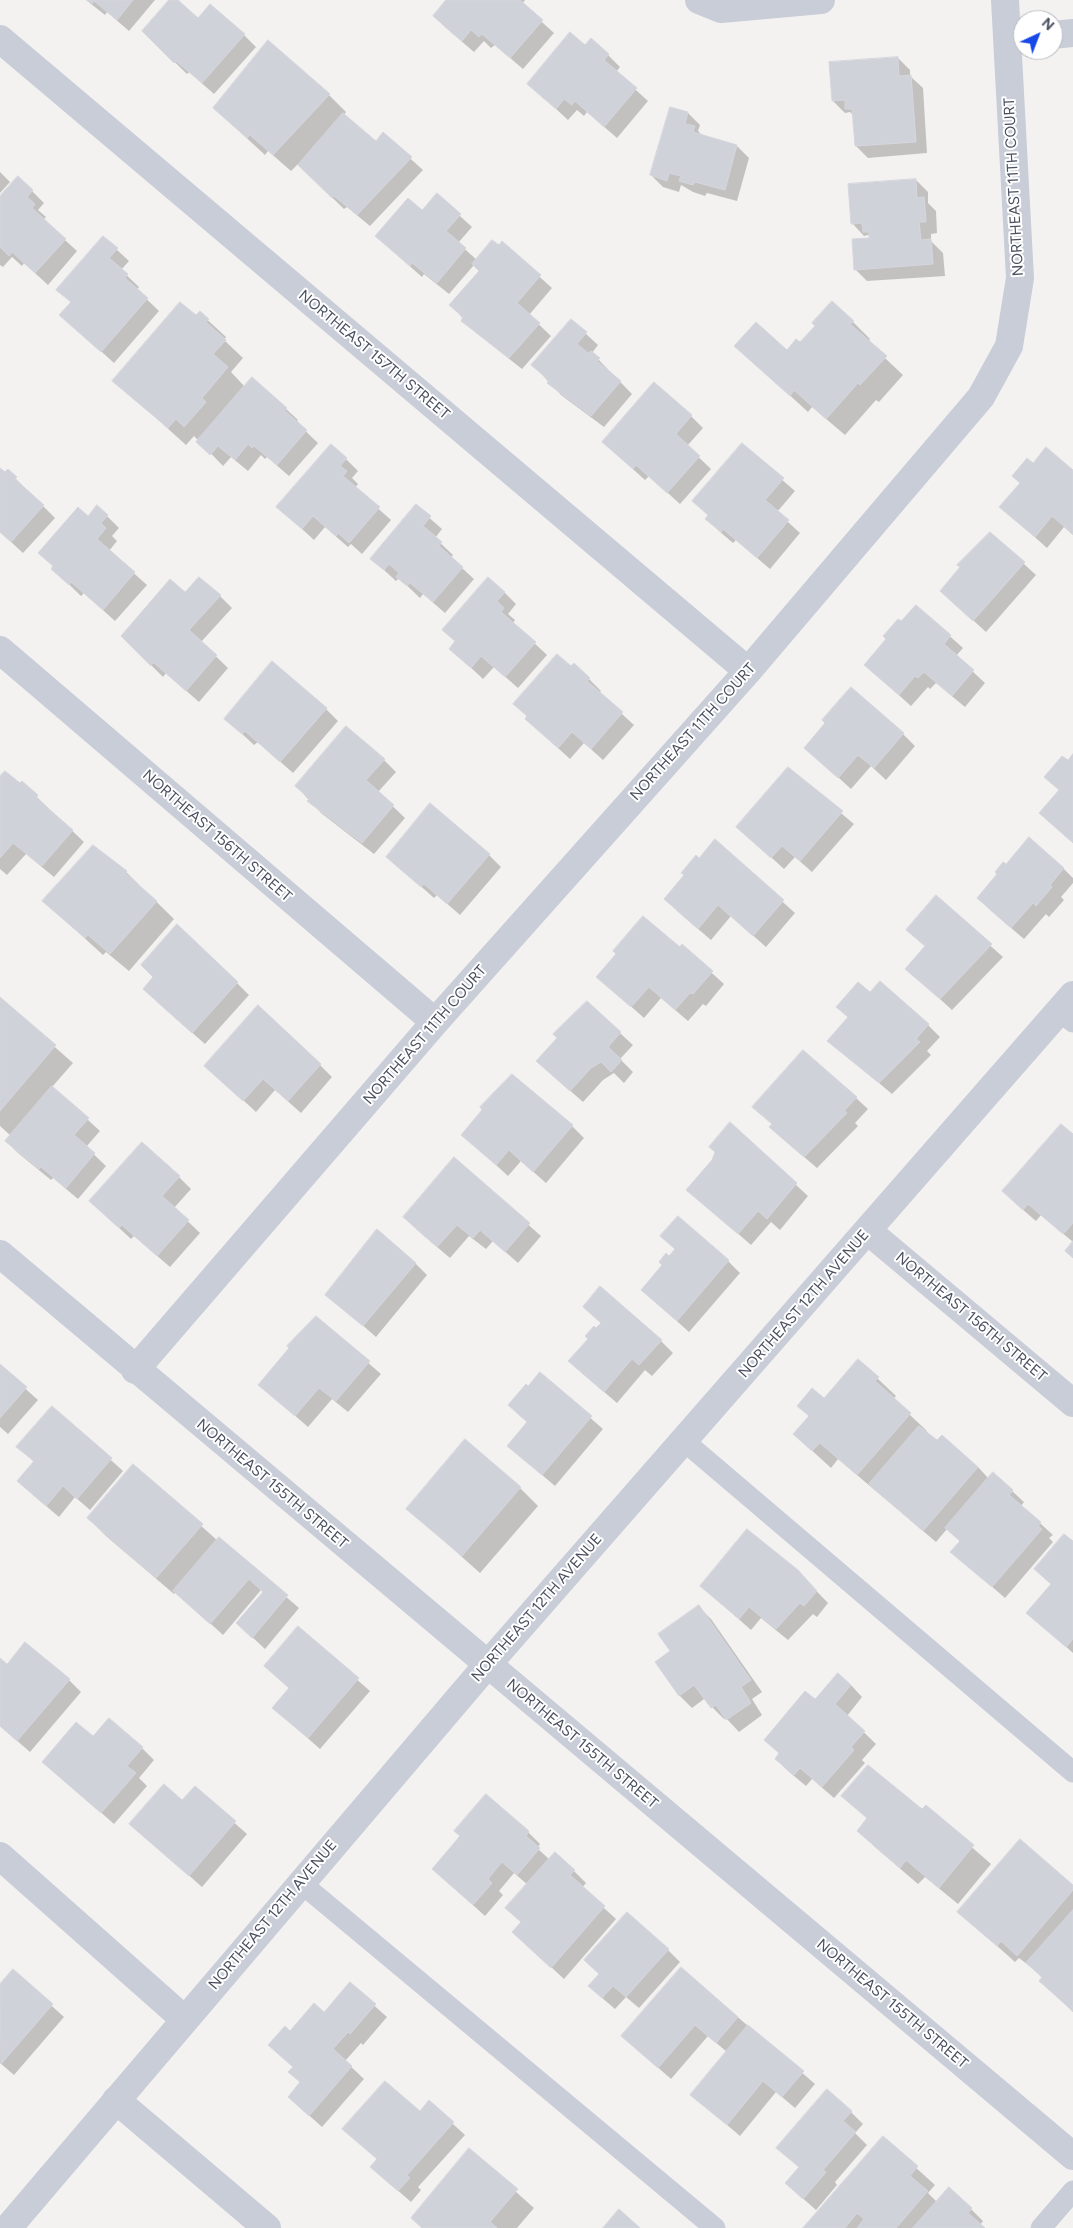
<!DOCTYPE html>
<style>
body{margin:0}
#map{position:relative;width:1073px;height:2228px;overflow:hidden;background:#f4f2f1;font-family:Figtree,sans-serif}
canvas{display:block}
.north{position:absolute;left:1013px;top:10px;width:50px;height:50px;box-sizing:border-box;background:#fff;border:1px solid #b6b9bf;border-radius:50%;rotate:43deg;font-size:14px;font-weight:700;line-height:20px;text-align:center;color:#49505f}
.north::after{content:'';display:block;margin:auto;width:18px;height:22px;background:#1748e8;clip-path:polygon(50% 0,100% 100%,50% 72%,0 100%)}
</style>
<div id="map">
<canvas width="1073" height="2228"></canvas>
<div class="north">N</div>
</div>
<script>
const context = document.querySelector('canvas').getContext('2d');
context.lineJoin = 'round';
function paint(path, color) { context.fillStyle = color; context.fill(path, 'evenodd'); }
function stroke(path, color, width, dash) { context.strokeStyle = color; context.lineWidth = width; context.lineCap = dash ? 'butt' : 'round'; context.setLineDash(dash || []); context.stroke(path); }
function drawText(font, color, halo, rows, align = 'center') {
  context.font = font + ' Figtree,sans-serif'; context.lineWidth = 4; context.setLineDash([]); context.textBaseline = 'middle'; context.strokeStyle = halo; context.fillStyle = color; for (const [text, x, y, turn = 0] of rows) {
    context.save(); context.translate(x, y); context.rotate((+turn || 0) * Math.PI / 180); context.textAlign = isNaN(turn) ? turn : align; if (halo) context.strokeText(text, 0, 0); context.fillText(text, 0, 0); context.restore();
  }
}
paint(new Path2D(`
 M86,0H155L129,31L107,12L105,15Z
 M170,0H176L198,19L244,35L256,47L214,94L189,72L187,74L143,31Z
 M448,0H525L522,4L554,33L523,69L495,45L491,48L484,41L474,52L446,28L434,16Z
 M585,47L608,55L620,67L616,72L648,101L617,138L587,112L584,116L577,110L568,120L528,83Z
 M898,58L910,70V76L923,88L927,153L868,158L856,146L854,116L850,112L845,113L833,101Z
 M329,95L346,112L344,115L376,143L383,134L423,170L370,226L347,207L344,209L298,164L291,171L268,151L265,155L214,108Z
 M688,113L700,125L698,131L703,136L737,146L749,158L737,201L707,193L705,196L693,192L681,185L679,192L663,187L651,175Z
 M0,172L10,182L0,193Z
 M916,180L928,192V203L936,211L937,233L931,234V241L943,253L945,276L867,281L855,269L872,239L868,235L864,236L852,223Z
 M32,191L44,203L38,210L46,217L43,220L77,251L48,285L24,263L22,266L12,257L3,267L0,265V198Z
 M437,195L472,227L458,243L477,260L502,243L552,288L529,315L551,336L522,369L475,332L451,305L481,271L474,265L449,294L424,274L422,277L389,248Z
 M104,238L129,261L121,270L139,287L137,290L159,311L114,363L61,315L72,303L58,290Z
 M200,313L226,337L224,340L243,358L231,372L245,387L286,409L298,420L296,422L318,443L289,476L267,457L265,459L261,455L248,471L231,457L223,466L194,436L186,445L114,380Z
 M572,321L598,345L592,353L632,394L604,427L561,395L533,365Z
 M853,322L870,339L868,342L903,375L879,402L876,400L845,435L812,407L808,412L736,346L787,352Z
 M691,416L703,428L687,446L711,469L680,504L649,476L645,480L615,453Z
 M742,445L795,491L777,512L800,533L770,569L736,540L733,543L719,531L707,519L709,516L694,501Z
 M346,459L358,471L352,478L358,484L355,488L391,520L362,554L351,544L348,547L325,527L314,540L278,507Z
 M0,469L5,474L8,471L55,518L23,553L0,532Z
 M1073,471V535L1064,527L1047,548L1001,507L1021,484Z
 M416,506L442,529L435,538L453,555L451,558L474,579L445,613L423,594L420,598L399,578L396,581L372,559Z
 M107,516L119,528L112,536L117,541L109,551L147,585L115,621L84,593L81,596L53,569L88,517Z
 M990,533L1036,575L986,632L941,591Z
 M504,592L516,604L508,614L515,620L513,623L547,655L518,688L494,667L483,679L451,649L456,642L443,630Z
 M185,594L220,596L232,608L201,642L228,668L199,702L166,673L163,677L122,636Z
 M916,606L963,648L956,656L985,683L965,707L936,683L930,689L928,687L911,706L865,665Z
 M571,668L589,679L601,691L599,693L634,725L603,760L584,743L570,759L526,719Z
 M326,709L338,721L293,773L258,742L254,745L226,719Z
 M903,734L915,746L886,780L871,766L851,789L806,748Z
 M384,760L396,772L378,792L405,818L374,854L321,813L296,786Z
 M788,769L854,824L812,872L795,857L784,869L738,827Z
 M0,778L20,785L22,783L84,842L54,877L26,854L7,875L0,869Z
 M715,841L795,913L766,947L731,916L711,940L677,911L699,859Z
 M93,847L126,872L174,919L129,971L106,952L103,955L44,901Z
 M489,855L501,867L460,915L437,895L434,898L388,857Z
 M1063,868L1073,878V883L1061,897L1064,900L1049,917L1046,914L1024,939L990,910Z
 M936,897L1003,957L952,1010L907,969L926,947L908,930Z
 M682,946L724,984L706,1006L703,1004L688,1021L661,998L644,1018L598,977Z
 M237,983L249,995L205,1044L156,1001Z
 M870,994L928,1025L940,1037L927,1051L931,1055L892,1094L829,1041Z
 M0,999L73,1063L52,1087L100,1131L86,1147L106,1166L78,1199L53,1178L51,1180L18,1153L6,1141L11,1136L0,1126Z
 M587,1003L633,1045L620,1059L633,1072L624,1083L614,1073L603,1080L583,1102L550,1073Z
 M320,1065L332,1077L301,1113L275,1090L256,1112L206,1066Z
 M496,1091L572,1126L584,1138L546,1183L521,1161L508,1176L463,1135L484,1110L482,1107Z
 M856,1098L868,1109L855,1123L858,1126L817,1168L783,1139Z
 M730,1124L808,1196L780,1230L771,1222L751,1245L688,1190L713,1161Z
 M1073,1136V1242L1041,1215L1036,1221L1015,1203Z
 M454,1159L541,1236L518,1263L493,1241L486,1249L469,1236L450,1258L416,1229Z
 M179,1177L191,1189L174,1208L200,1233L170,1267L134,1236L131,1239L103,1213Z
 M662,1236L728,1261L740,1273L689,1332L642,1290L676,1250Z
 M415,1263L427,1275L376,1337L327,1294Z
 M316,1318L381,1374L348,1412L332,1399L308,1427L260,1385Z
 M661,1341L673,1353L652,1376L645,1370L617,1403L582,1373Z
 M858,1360L896,1396L893,1399L927,1431L926,1433L978,1467L989,1479L1012,1491L1024,1502L1021,1506L1053,1535L1049,1538L1053,1542L1005,1598L952,1552L961,1542L947,1529L936,1542L838,1459L831,1468L794,1434Z
 M0,1366L38,1400L8,1434L0,1427Z
 M540,1374L603,1429L555,1486L521,1457L528,1423V1388Z
 M52,1407L123,1471L90,1510L75,1497L59,1517L31,1493L34,1462L18,1447Z
 M133,1465L218,1541L219,1539L299,1608L265,1649L250,1635L264,1593L261,1590L223,1635L176,1592L174,1594L106,1536L88,1518Z
 M520,1488L538,1506L480,1573L408,1509Z
 M1073,1543V1653L1028,1613L1052,1585L1035,1569Z
 M797,1571L828,1603L817,1617L813,1614L788,1640L761,1618L751,1630L701,1586Z
 M699,1607L711,1619L762,1692L752,1699L762,1715L739,1732L726,1718L724,1719L704,1699L692,1708L680,1696L657,1663L671,1652Z
 M298,1628L370,1691L320,1749L286,1719L290,1689L265,1666Z
 M0,1659L7,1665L69,1680L81,1692L30,1752L0,1726Z
 M851,1685L862,1697L847,1716L876,1744L862,1760L865,1763L834,1798L812,1779L806,1786L788,1771L776,1759L780,1754L765,1740L815,1701Z
 M93,1738L142,1748L154,1760L139,1778L147,1786L114,1824L44,1762Z
 M195,1788L247,1834L202,1887L131,1824L182,1802Z
 M843,1796L922,1811L926,1807L991,1864L958,1904L925,1877L918,1884L876,1848L858,1831L868,1819Z
 M528,1832L540,1844L537,1848L550,1860L555,1854L574,1871L586,1883L582,1888L616,1919L564,1979L513,1932L522,1922L528,1885L514,1873L499,1891L503,1895L485,1916L433,1869Z
 M1073,1886V2012L1040,1981L1042,1978L1036,1971L1019,1958L1015,1962L959,1912Z
 M668,1950L680,1962L639,2008L626,1997L615,2009L601,1997L600,1974Z
 M681,1968L815,2084L795,2108L776,2092L740,2136L692,2095L727,2052L708,2036L671,2079L622,2036Z
 M13,1971L64,2017L14,2075L0,2063V1986Z
 M350,1984L387,2017L363,2045L361,2043L345,2061L364,2079L322,2127L302,2109L301,2083L294,2068L270,2045L325,2014Z
 M429,2102L465,2135L418,2187L421,2190L411,2202L371,2167Z
 M851,2112L863,2124L855,2133L867,2145L835,2182L837,2185L816,2210L799,2195L800,2168L778,2148Z
 M883,2138L935,2185L928,2193L937,2202L971,2209L983,2221L980,2225L983,2228H804Z
 M469,2150L534,2208L517,2228H423Z`), '#0003');
const building = new Path2D(`
 M87,0H133L117,20L94,1L92,4Z
 M169,0H178L198,18L210,4L245,34L202,83L176,61L174,63L142,31Z
 M446,0H520L543,20L510,58L482,34L479,37L471,30L462,41L433,16Z
 M570,32L585,45L591,38L609,54L604,60L637,88L604,127L575,101L572,105L564,99L556,109L527,84Z
 M268,40L330,94L273,155L250,135L247,138L213,108Z
 M898,57L899,76L911,75L916,142L855,146L852,109H845V100L832,101L829,62Z
 M670,107L688,112L685,124L695,126L693,132L737,145L725,190L695,182L693,185L679,181L681,176L669,173L667,181L650,175Z
 M343,113L376,141L383,132L412,157L357,215L334,196L332,198L298,165Z
 M18,176L33,190L27,197L35,204L32,208L66,239L35,273L12,252L9,256L0,247V196Z
 M916,179L917,198L924,197L926,222H919L921,240L931,239L933,264L854,270L852,239L869,238V232H863L862,223L851,224L848,184Z
 M437,193L461,214L446,231L466,248L437,283L412,263L410,266L375,236L408,198L422,210Z
 M103,236L118,248L109,258L128,274L125,278L148,298L101,352L59,315L71,302L56,290Z
 M492,240L499,245L502,241L541,275L517,303L540,323L509,358L461,321L463,317L449,305L479,271L472,264Z
 M832,301L854,321L850,324L887,356L860,385L858,383L826,419L794,390L790,396L734,346L756,322L787,350L796,339L800,342L815,326L812,323Z
 M180,302L196,315L200,311L209,319L206,322L226,340L213,354L228,367L202,398L206,402L184,427L176,419L168,428L112,381Z
 M571,319L587,332L577,344L588,353L591,351L600,358L597,361L621,381L591,416L547,383L549,380L531,365Z
 M252,377L287,408L284,410L307,430L277,465L254,446L252,448L248,444L235,460L218,446L210,455L196,442Z
 M654,382L692,415L676,434L700,456L667,493L636,465L633,469L602,442Z
 M742,443L784,478L765,500L789,520L757,558L723,529L721,532L705,519L708,515L692,501Z
 M331,444L347,458L340,466L347,471L343,476L380,507L349,543L338,533L336,536L313,516L302,529L276,507Z
 M1046,447L1073,470V534L1052,516L1035,537L999,507L1020,483L1012,476L1027,458L1033,463Z
 M0,468L5,472L8,469L17,477L15,479L44,505L11,542L0,532Z
 M416,504L431,516L423,526L442,542L439,546L463,567L433,602L410,583L407,586L396,577L399,573L389,564L384,570L370,559Z
 M97,505L108,515L101,523L106,528L97,539L135,572L103,610L71,582L69,585L51,569L53,566L38,553L78,507L88,516Z
 M990,532L1025,562L973,621L940,591L960,567L957,565Z
 M199,577L221,595L189,630L217,655L186,691L153,662L151,666L121,636L170,579L185,592Z
 M488,577L505,592L497,601L504,608L501,612L536,642L505,677L481,656L471,668L449,649L455,641L442,630Z
 M916,605L951,635L944,644L974,670L952,696L924,672L918,678L915,676L899,695L864,665L886,639L883,636L898,619L901,621Z
 M557,654L571,666L574,663L590,678L587,681L623,712L591,749L572,732L558,748L525,719L527,716L513,704Z
 M272,661L327,708L280,762L245,731L242,734L224,719Z
 M851,687L904,733L874,768L858,755L838,778L804,748L825,723L822,720Z
 M346,726L385,759L366,780L394,805L362,843L307,801L310,799L295,786Z
 M1073,754V843L1039,813L1059,790L1044,777L1062,756L1068,760Z
 M788,767L843,811L800,861L782,846L771,858L736,827Z
 M5,771L20,783L22,781L38,795L36,798L73,830L42,866L13,843L0,858V776Z
 M430,803L490,854L447,904L424,884L421,887L386,857Z
 M1029,837L1064,868L1050,885L1052,887L1036,906L1033,903L1011,928L977,898L997,874L995,872L1003,862L1006,864Z
 M715,839L784,900L753,936L718,905L698,929L664,899L684,875L681,873L696,855L699,858Z
 M93,845L127,871L125,873L157,901L110,954L88,935L85,938L42,901Z
 M936,895L992,944L940,999L905,969L925,946L906,930Z
 M643,916L680,947L682,944L713,971L693,994L690,993L675,1010L649,987L631,1007L596,977L616,954L613,951Z
 M177,924L238,982L192,1033L143,989L153,977L141,965Z
 M880,981L929,1024L916,1039L920,1042L879,1083L827,1041L848,1017L836,1007L858,982L870,992Z
 M0,997L56,1045L0,1111Z
 M587,1001L621,1032L608,1047L622,1060L611,1072L601,1062L591,1068L570,1091L536,1061L557,1038L553,1034Z
 M258,1005L321,1064L288,1101L263,1079L243,1101L204,1066Z
 M803,1050L857,1097L844,1111L847,1113L804,1157L769,1127L772,1124L752,1107Z
 M512,1074L573,1125L533,1172L509,1150L496,1165L461,1135L482,1110L480,1107Z
 M52,1086L89,1118L74,1135L95,1153L66,1188L41,1167L39,1169L5,1141Z
 M730,1122L797,1183L767,1219L758,1211L738,1234L686,1190L712,1160L715,1152L709,1147Z
 M1061,1124L1073,1134V1223L1063,1234L1028,1204L1023,1210L1002,1191Z
 M142,1142L180,1176L162,1196L189,1220L157,1256L122,1225L119,1228L89,1201Z
 M454,1157L530,1223L505,1252L480,1230L473,1238L457,1225L437,1247L403,1217Z
 M678,1216L729,1260L677,1321L641,1290L662,1265L659,1262L666,1253L669,1256L675,1249L660,1236Z
 M377,1229L416,1263L363,1326L325,1295Z
 M1073,1241V1258L1065,1251Z
 M600,1286L662,1340L639,1365L632,1359L604,1392L568,1361L588,1339L585,1336L594,1326L596,1328L601,1323L583,1307Z
 M316,1316L370,1361L336,1401L319,1388L295,1416L258,1385L289,1348L287,1346Z
 M858,1359L879,1377L875,1381L911,1413L857,1475L820,1443L812,1451L793,1434L809,1416L797,1406L812,1388L824,1398Z
 M0,1364L27,1387L0,1418Z
 M540,1372L592,1416L542,1475L507,1446L527,1422L508,1405L526,1384L528,1386Z
 M52,1406L112,1458L77,1499L63,1486L46,1506L17,1481L34,1461L16,1447Z
 M919,1426L937,1440L942,1435L978,1467L923,1531L869,1484Z
 M465,1439L521,1487L462,1556L406,1509Z
 M133,1464L203,1524L156,1578L87,1518Z
 M993,1472L1013,1490L1009,1495L1041,1522L1038,1526L1042,1529L992,1587L950,1552L960,1541L945,1528Z
 M747,1529L798,1570L817,1591L804,1606L800,1603L776,1629L749,1607L739,1619L700,1586Z
 M1064,1534L1073,1541V1639L1066,1647L1026,1613L1051,1584L1034,1569Z
 M219,1537L288,1595L252,1638L236,1623L263,1592L249,1579L210,1624L173,1591Z
 M699,1605L751,1680L741,1687L751,1703L726,1720L716,1705L711,1708L694,1685L679,1696L655,1662L670,1651L658,1634Z
 M298,1626L359,1678L308,1738L272,1708L289,1688L264,1666Z
 M25,1642L70,1679L17,1741L0,1726V1658L7,1664Z
 M838,1673L851,1685L835,1704L865,1731L851,1747L854,1750L822,1787L800,1768L794,1775L775,1759L779,1753L764,1740L805,1691L815,1699Z
 M109,1718L143,1747L127,1766L136,1773L101,1813L42,1762L76,1722L93,1736Z
 M868,1765L922,1809L926,1805L974,1845L939,1888L906,1860L900,1868L857,1831L867,1818L841,1796Z
 M164,1784L182,1800L195,1786L236,1821L189,1876L129,1824Z
 M486,1794L529,1831L526,1836L540,1848L517,1875L502,1862L488,1879L492,1883L473,1905L432,1869L460,1836L454,1831Z
 M1020,1839L1073,1885V1890L1017,1956L1001,1941L997,1946L957,1912Z
 M555,1852L575,1870L570,1875L605,1906L551,1968L512,1932L521,1922L505,1908Z
 M1073,1910V2011L1039,1981L1042,1977L1026,1963Z
 M627,1912L669,1949L626,1997L613,1986L602,1998L588,1986L599,1974L584,1960Z
 M681,1967L738,2017L716,2043L695,2025L658,2068L621,2036Z
 M13,1969L53,2004L1,2064L0,1984Z
 M350,1982L376,2004L350,2034L348,2032L333,2049L352,2066L309,2116L288,2097L300,2082L288,2072L293,2067L268,2045L285,2026L290,2031L314,2003L324,2012Z
 M748,2025L804,2071L782,2097L763,2081L727,2125L690,2095Z
 M385,2081L420,2111L429,2100L454,2122L407,2175L410,2178L398,2191L370,2167L377,2159L342,2129Z
 M827,2089L852,2111L843,2121L856,2132L823,2170L826,2172L803,2199L785,2183L799,2167L776,2148Z
 M883,2136L918,2166L910,2176L928,2191L896,2228H857L864,2219L857,2213L845,2228H803Z
 M469,2148L518,2189L490,2222L497,2228H422L411,2218Z
 M949,2187L972,2208L968,2213L985,2228H913Z
 M619,2209L639,2227L640,2228H603Z`);
paint(building, '#d0d2d9');
stroke(building, '#d5d6dd', 1);
stroke(new Path2D(`
 M1059,1011L1073,1022
 M684,1441L1073,1772
 M301,1883L715,2228
 M1041,2228L1073,2191`), '#c8cdd8', 21);
stroke(new Path2D(`
 M699,0L721,9L821,0
 M1053,35L1073,33
 M0,39L748,671
 M0,650L435,1022
 M868,1231L1073,1403
 M0,1254L1073,2156
 M135,1370L435,1022L748,671L981,397L1009,346L1020,278L1005,0
 M0,1856L184,2019
 M116,2100L267,2228`), '#c8cdd8', 28);
stroke(new Path2D(`
 M8,2228L488,1664L1073,995`), '#c8cdd8', 28);
drawText('15px', '#49505f', '#fff', [
 ["NORTHEAST 11TH COURT",1014,187,-93],
 ["NORTHEAST 157TH STREET",374,355,40],
 ["NORTHEAST 11TH COURT",693,732,-48],
 ["NORTHEAST 156TH STREET",217,836,41],
 ["NORTHEAST 11TH COURT",425,1035,-49],
 ["NORTHEAST 12TH AVENUE",804,1304,-49],
 ["NORTHEAST 156TH STREET",971,1317,40],
 ["NORTHEAST 155TH STREET",272,1484,40],
 ["NORTHEAST 12TH AVENUE",537,1608,-49],
 ["NORTHEAST 155TH STREET",582,1744,40],
 ["NORTHEAST 12TH AVENUE",273,1915,-50],
 ["NORTHEAST 155TH STREET",892,2004,40]
]);
</script>
